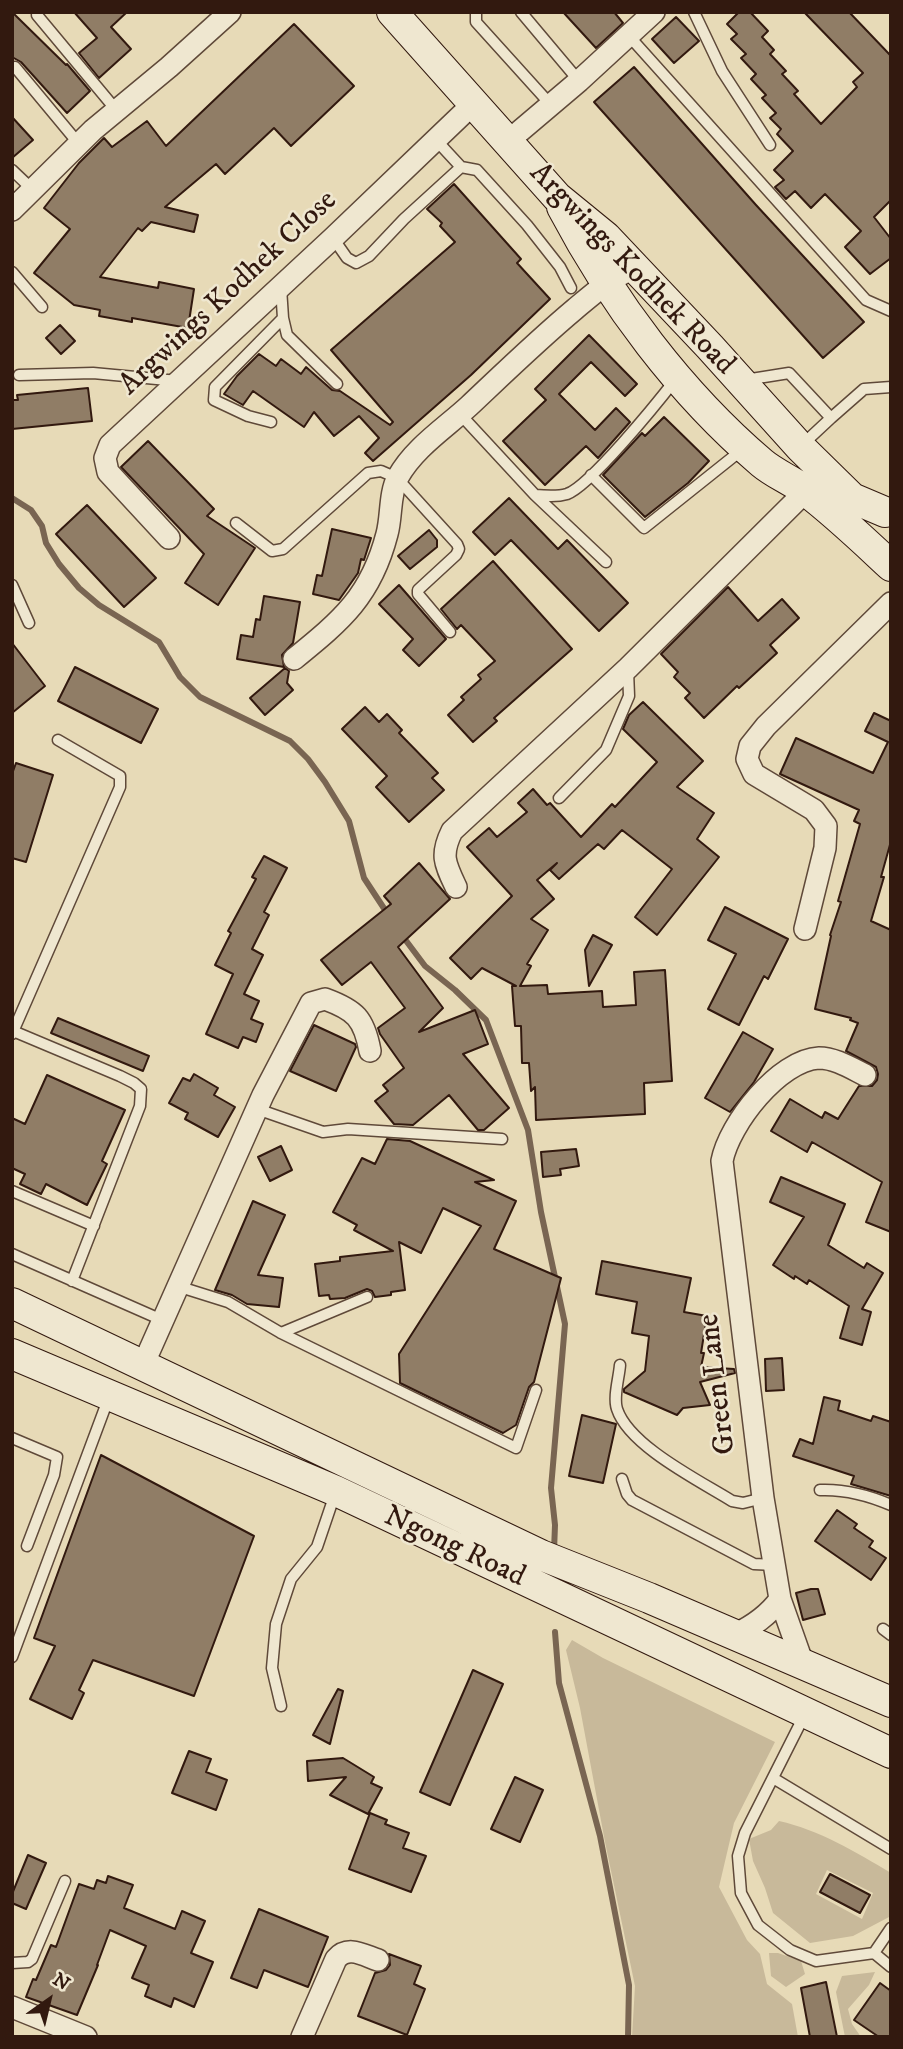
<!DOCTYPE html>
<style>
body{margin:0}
#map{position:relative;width:903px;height:2049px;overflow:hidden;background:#e7dab7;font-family:"IM FELL DW Pica",serif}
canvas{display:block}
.frame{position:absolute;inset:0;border:14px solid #32190f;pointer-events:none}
.north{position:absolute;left:14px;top:1965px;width:70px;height:70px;-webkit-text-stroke:5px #efe7d0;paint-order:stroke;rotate:34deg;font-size:19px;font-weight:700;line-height:28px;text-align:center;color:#32190f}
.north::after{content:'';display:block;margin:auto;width:24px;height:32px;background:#32190f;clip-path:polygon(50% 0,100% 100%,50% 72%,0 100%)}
</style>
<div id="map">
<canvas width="903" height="2049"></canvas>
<div class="frame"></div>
<div class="north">N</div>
</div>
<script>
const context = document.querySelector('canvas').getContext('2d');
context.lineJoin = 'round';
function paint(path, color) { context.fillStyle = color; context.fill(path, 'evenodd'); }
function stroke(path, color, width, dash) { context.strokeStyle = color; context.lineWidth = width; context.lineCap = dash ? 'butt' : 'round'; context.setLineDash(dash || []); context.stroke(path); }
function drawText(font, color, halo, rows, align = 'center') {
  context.font = font + ' "IM FELL DW Pica",serif'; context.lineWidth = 5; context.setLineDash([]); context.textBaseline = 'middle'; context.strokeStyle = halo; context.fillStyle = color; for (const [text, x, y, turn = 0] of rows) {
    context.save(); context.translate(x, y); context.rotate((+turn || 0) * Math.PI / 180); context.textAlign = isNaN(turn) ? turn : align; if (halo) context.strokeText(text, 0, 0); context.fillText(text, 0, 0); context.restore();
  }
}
paint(new Path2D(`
 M572,1640L603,1658L775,1742L734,1823L719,1887L747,1940L760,1954L767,1984L792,2004L798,2037H632L635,1986L605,1842L580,1708L566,1650Z
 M779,1821C819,1830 856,1852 891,1873V1916L853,1936L810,1943L773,1913L765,1888L753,1861L749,1839L771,1830ZM827,1870L873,1893L862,1919L816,1894Z
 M769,1953H778L801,1961L805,1974L786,1987L771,1976Z
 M875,1972L869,1985L848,2009L852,2024L861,2037H845L836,1992L842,1976Z`), '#c8b99a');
stroke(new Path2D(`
 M12,498L31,510L42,526L46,543L59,564L79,588L99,605L159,642L180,677L200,697L290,741L308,759L325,782L349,821L364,878L389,916
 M401,934L425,966L455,990L486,1020L528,1130L541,1212L565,1324L551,1488L555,1525L554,1551
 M555,1632L559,1683L600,1836L629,1985L628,2037`), '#796552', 6);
const building = new Path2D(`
 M12,12L66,65L67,64L90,91L67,113L21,62L12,57Z
 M74,12H127L111,27L131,49L99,78L79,53L97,38Z
 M563,12H614L623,23L596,48Z
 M739,12H750L768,31L762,37L774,50L770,54L786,71L782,74L798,91L794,94L821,124L857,87L853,82L863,73L804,12H849L891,56V200L874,217L891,239V258L870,274L845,247L861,231L825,194L811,208L795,191L786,199L775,187L784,180L774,170L793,151L777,134L781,129L770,118L776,113L762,98L766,95L751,79L756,74L741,58L746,54L731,39L737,34L727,24Z
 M676,17L699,41L674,63L652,39Z
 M294,24L354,86L291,146L274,128L225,174L216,164L165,207L198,215L194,232L151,222L142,231L138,228L100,277L158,288L159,282L194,289L188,328L132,318V322L99,316L100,310L74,305L34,273L70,229L44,208L79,163L104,138L112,147L147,121L166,146Z
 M634,67L756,205L864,322L823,358L594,102Z
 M12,117L33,140L12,158Z
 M454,184L521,259L517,263L550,299L471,375L373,461L365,453L379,438L359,416L334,436L314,412L304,427L253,391L243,405L224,394L237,376L259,354L276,366L281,359L301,374L306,367L332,390L340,391L390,425L393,422L331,350L455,242L440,226L442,223L427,209Z
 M60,325L75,341L61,354L46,338Z
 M589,335L637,384L625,396L591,362L559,394L595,430L616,408L630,422L598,458L586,446L545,485L503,441L546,400L535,389Z
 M88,388L92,421L12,429V400H18L17,395Z
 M664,417L709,461L688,483L645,517L603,475L642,433L645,436Z
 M148,441L214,509L207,516L255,548L218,605L185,583L204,554L121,467Z
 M509,498L558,549L567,540L628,603L599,631L511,540L495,555L473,532Z
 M87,505L156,578L124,607L56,534Z
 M332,529L371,538L364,560L361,559L358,573L339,600L313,594L317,575L322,576Z
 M429,530L437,540V547L410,569L398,556Z
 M493,561L572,649L494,718L497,721L473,742L448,715L464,700L461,697L481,679L478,675L495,661L461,625L457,629L441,609Z
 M399,585L446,639L419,666L403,650L413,639L379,604Z
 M728,587L758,621L782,599L799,618L770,645L777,653L739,688L737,686L704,718L685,698L690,693L674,677L678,672L661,654Z
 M264,596L300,602L293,643L282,655L284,667L237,659L241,635L253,637L256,619L260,620Z
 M12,643L45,686L12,713Z
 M75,667L158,709L141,743L58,701Z
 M285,668L289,671L287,683L293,690L265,715L250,698Z
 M643,702L703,761L677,787L714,813L697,839L719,857L657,935L635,917L672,869L622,830L604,849L598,844L559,879L550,870L557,863L537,880L554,899L531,919L548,930L527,964L531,966L520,986L547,985L548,994L602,991L603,1007L636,1005L634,972L665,970L672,1081L644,1083L645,1114L536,1120L535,1087L531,1091L529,1063H522L521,1026H515L512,986H516L482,968L471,979L450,958L512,896L467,847L489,828L497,837L527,812L518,803L533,789L547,805L550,803L581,837L612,804L615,807L657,762L623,729L629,715Z
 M365,707L379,722L387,714L402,730L399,733L438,773L432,778L444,790L409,822L376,787L387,776L342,729Z
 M874,713L891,721V841L881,877H884L871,921L891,930V1232L866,1222L882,1182L812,1142L807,1152L771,1131L790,1099L822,1118L825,1112L838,1119L859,1086H872L877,1080L878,1074L876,1067L846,1051L858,1023L850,1020L851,1018L815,1009L831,936L830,935L841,902L838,901L860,824L854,821L859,810L780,774L796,738L873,773L888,742L865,731Z
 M16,763L53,775L26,862L12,858V774Z
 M264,856L287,868L264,912L269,915L252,949L263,955L244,994L259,1001L251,1019L263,1024L256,1042L243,1037L238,1048L206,1034L233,974L215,965L231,933L228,931L256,879L252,877Z
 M419,863L450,899L398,947L443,1008L419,1032L475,1010L488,1044L463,1054L509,1108L484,1130H478L449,1095L413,1125L394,1124L375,1101L388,1091L383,1085L404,1068L380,1034L378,1028L405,1008L371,962L342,985L321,960L391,904L384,896Z
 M725,907L788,939L768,979L764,976L739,1025L708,1009L736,954L708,940Z
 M593,935L612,945L589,986L585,950Z
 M58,1018L149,1056L143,1071L51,1033Z
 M314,1025L355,1044L356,1047L336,1091L290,1071Z
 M743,1032L773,1049L754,1082L730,1112L705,1098Z
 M194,1074L218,1088L214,1095L235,1107L218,1137L185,1119L188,1113L169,1103L183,1078L190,1081Z
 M47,1075L125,1110L102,1161L107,1164L87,1205L46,1184L41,1194L20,1184L25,1174L12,1168V1118L25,1124Z
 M387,1139L410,1141L494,1180L475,1182L516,1201L494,1249L561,1278L534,1382L529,1387L516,1425L503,1433L400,1383L399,1354L481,1226L443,1208L421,1253L399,1242L405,1290L391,1292V1295L375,1297L372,1291L367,1289L345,1298L330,1299L329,1295L319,1296L315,1264L340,1261V1257L393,1251L354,1230L357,1225L333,1212L362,1158L375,1164Z
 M281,1146L292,1170L270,1181L258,1157Z
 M576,1149L579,1166L560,1169L561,1175L543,1177L541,1152Z
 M781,1177L845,1204L828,1245L864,1268L867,1263L883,1273L862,1309L871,1312L862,1345L840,1338L849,1306L809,1280L807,1284L795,1276L794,1279L773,1265L804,1217L770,1202Z
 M253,1201L285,1215L258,1275L283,1278L279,1307L247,1304L232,1295L215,1290Z
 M602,1261L691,1278L684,1312L707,1316L701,1353H704L701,1367L734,1369L735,1373L700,1382L710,1405L683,1408L677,1415L624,1392V1389L645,1371L649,1336L632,1333L637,1302L596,1294Z
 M782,1358L784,1390L766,1391L765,1359Z
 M824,1397L840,1401L838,1410L871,1421L873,1416L891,1422V1496L851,1484L854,1476L793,1456L800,1439L813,1444Z
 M582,1415L616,1424L603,1483L569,1476Z
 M101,1455L254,1536L194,1696L93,1660L79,1690L84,1693L72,1719L30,1699L55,1646L34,1638Z
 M837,1510L857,1524L854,1528L873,1541L869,1547L886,1558L871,1580L815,1541Z
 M811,1589H818L825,1614L803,1620L796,1593Z
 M473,1670L503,1684L450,1805L420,1792Z
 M338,1689L343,1691L330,1744L313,1735Z
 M189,1751L211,1759L206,1772L227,1780L216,1810L172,1793Z
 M343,1758L374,1777L371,1783L382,1788L368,1814L330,1795L346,1777L308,1781L307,1761Z
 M515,1777L543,1790L520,1842L491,1829Z
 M370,1813L387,1820L385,1824L409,1833L403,1848L426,1856L411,1892L349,1869Z
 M28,1855L46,1863L26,1909L12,1903V1894Z
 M830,1874L870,1895L860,1913L820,1892Z
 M108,1876L133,1885L124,1908L175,1929L182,1911L205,1921L191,1953L213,1962L194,2007L174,1998L171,2007L145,1996L149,1985L132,1978L146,1946L110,1930L97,1965H98L77,2015L26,1997L33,1979L36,1980L51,1945L56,1947L79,1884L94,1889L97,1880L106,1883Z
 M259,1909L328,1937L308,1987L264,1970L257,1988L231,1978Z
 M389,1954L421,1966L414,1984L425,1989L407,2035L358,2016L375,1973L386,1970L390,1965Z
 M826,1982L837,2037H810L801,1988Z
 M880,1983L891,1991V2037H879L854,2020Z`);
paint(building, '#907d66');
stroke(building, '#32190f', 2);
const lane = new Path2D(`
 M476,12V22L551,105
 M521,12L579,81
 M694,12L722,71L770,145
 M37,15L117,111
 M629,36L866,300L891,311
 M15,67L79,144
 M436,140L461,167L477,170L527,225L560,267L571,288
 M12,170L32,189
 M333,238L347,258L356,263L369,256L404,219L461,167
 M12,272L42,307
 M281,288L283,318L287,335L337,384
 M19,375L93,373L178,381
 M745,380L789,373L831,418L802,445
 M460,414L535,495L606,562
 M831,418L864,389L891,387
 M271,422L248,416L214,400L215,387L283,318
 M591,475L644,528L743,449
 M535,495C546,496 557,497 567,494C590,486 658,402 675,380
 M236,523L272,551L283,549L368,473L381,471L397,478L457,544L459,549L456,555L418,590V594L450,632
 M12,585L29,623
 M559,798L606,750L629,696L628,671
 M13,1031L120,1076L134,1083L141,1089L140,1106L72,1281
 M12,1034L120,787V776L58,740
 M257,1109L323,1132L348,1129L502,1139
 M12,1191L94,1226
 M12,1254L162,1320
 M177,1286L228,1302L281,1333L516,1448L536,1390
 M281,1333L367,1297
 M620,1365C619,1378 613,1397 617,1409C629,1446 700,1481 732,1501L743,1503L763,1498
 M12,1438L57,1457L54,1475L27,1546
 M622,1479L627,1494L632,1500L754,1564L775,1565
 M820,1490C845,1489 868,1495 891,1505
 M883,1629L891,1635
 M12,1657L109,1397
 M281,1706L272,1668L276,1624L291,1579L317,1547L335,1494
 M804,1716L745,1833L738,1856L741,1893L758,1925L790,1950L816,1961L874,1953L891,1928
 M773,1778L891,1849
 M874,1953L891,1967
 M12,1963L28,1962L32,1959L65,1881`);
const street = new Path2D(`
 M507,142L579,81L654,12
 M12,210L93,130L169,67L230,12
 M169,538L108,472L105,458L110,445L333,238L473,104
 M294,659C342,620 371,596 387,534C392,516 389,494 398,477C414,448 445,428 469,406C504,373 538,340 575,309C594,293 612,277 636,267
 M456,887C445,864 440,855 452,831L628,668L806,491
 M805,929L825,848L826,826L814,810L754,774L747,759L750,746L766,726L891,603
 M143,1365L263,1095L311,1003L325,999C355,1010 364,1018 370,1051
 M734,1635C753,1626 768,1616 780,1599
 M803,1664L780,1599L763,1498L722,1161C729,1124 779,1060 819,1058C835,1058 851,1068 865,1075
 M12,2007L86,2037
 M302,2037L336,1959C348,1945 363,1955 378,1960`);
const secondary = new Path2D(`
 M392,12L557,197L606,237L710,347L800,447L852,498L885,512
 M562,207C612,302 680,393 762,463C775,474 793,481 807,492C836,514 864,541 891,566
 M12,1303L541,1555L649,1598L891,1702
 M12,1354L336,1491L891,1753`);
stroke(lane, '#5f4939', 13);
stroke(street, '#5f4939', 24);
stroke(secondary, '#32190f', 32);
stroke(lane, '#efe7d0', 10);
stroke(street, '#efe7d0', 21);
stroke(secondary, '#efe7d0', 30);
drawText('30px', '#32190f', '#efe7d0', [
 ["Argwings Kodhek Road",631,270,46],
 ["Argwings Kodhek Close",229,294,-43],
 ["Green Lane",719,1384,-97],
 ["Ngong Road",454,1548,25]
]);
</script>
